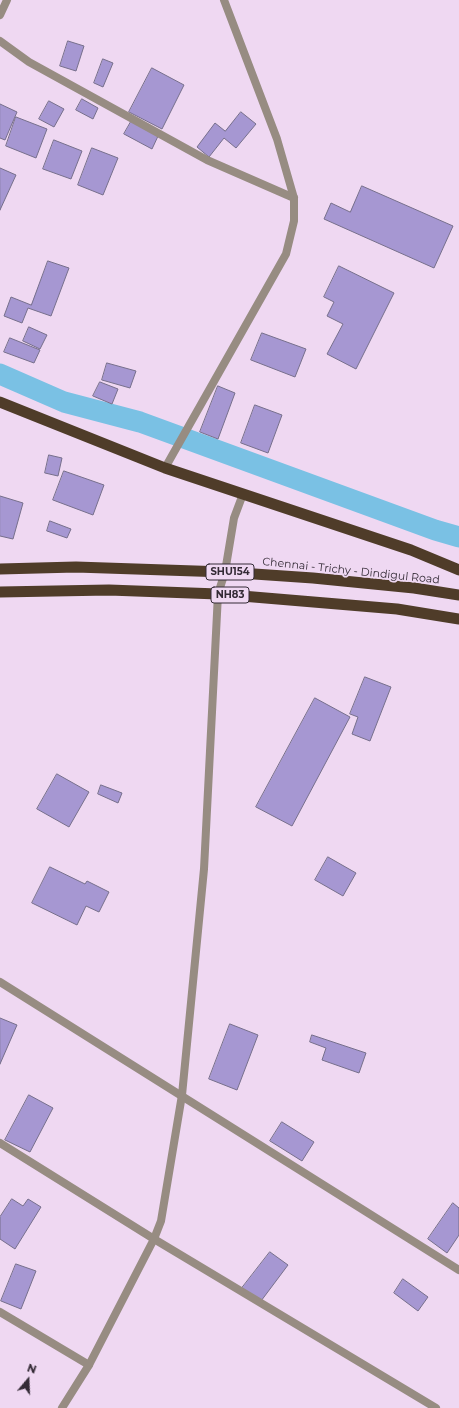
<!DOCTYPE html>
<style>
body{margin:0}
#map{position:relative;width:459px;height:1408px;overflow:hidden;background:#efd8f2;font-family:Montserrat,sans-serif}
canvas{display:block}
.north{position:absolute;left:8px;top:1360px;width:40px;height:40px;-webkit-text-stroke:3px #efd8f2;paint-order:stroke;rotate:19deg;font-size:11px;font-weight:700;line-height:16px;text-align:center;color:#342b36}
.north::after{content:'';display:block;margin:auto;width:14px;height:18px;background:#342b36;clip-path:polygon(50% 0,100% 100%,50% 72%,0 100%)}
</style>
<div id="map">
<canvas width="459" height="1408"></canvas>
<div class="north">N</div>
</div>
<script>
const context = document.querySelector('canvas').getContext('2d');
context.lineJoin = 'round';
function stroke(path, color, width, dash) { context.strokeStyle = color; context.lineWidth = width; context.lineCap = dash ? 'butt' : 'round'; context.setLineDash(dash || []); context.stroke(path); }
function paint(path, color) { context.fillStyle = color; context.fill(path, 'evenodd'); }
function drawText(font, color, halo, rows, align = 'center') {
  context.font = font + ' Montserrat,sans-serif'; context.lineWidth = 3.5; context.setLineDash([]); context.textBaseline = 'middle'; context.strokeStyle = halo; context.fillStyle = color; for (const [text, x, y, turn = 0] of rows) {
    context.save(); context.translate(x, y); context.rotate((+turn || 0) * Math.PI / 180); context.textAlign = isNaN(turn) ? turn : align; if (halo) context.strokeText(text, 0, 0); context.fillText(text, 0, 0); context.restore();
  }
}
stroke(new Path2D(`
 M0,374L64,402L140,422L435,530L459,537`), '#7ac1e4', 21);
const building = new Path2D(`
 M68,41L84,46L76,71L60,66Z
 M103,59L113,63L103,87L94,83Z
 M152,68L184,85L162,129L129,112Z
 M82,99L98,108L93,119L76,110Z
 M49,101L64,109L54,127L39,119Z
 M0,104L17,112L5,140L0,138Z
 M241,112L256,124L236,148L224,138L209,157L197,147L215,123L225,131Z
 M16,117L47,129L36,158L6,146Z
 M132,120L159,134L152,149L124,134Z
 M54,140L82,151L71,179L43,169Z
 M92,148L118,158L103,195L78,185Z
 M0,168L16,175L0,210Z
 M362,186L453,226L434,268L324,219L331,203L350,212Z
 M48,261L69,268L51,316L28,308L22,323L4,316L11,297L31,305Z
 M339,266L394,293L356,369L327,354L343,324L327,316L334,302L324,297Z
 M29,327L47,335L40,349L23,341Z
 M262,333L306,349L295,377L251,360Z
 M10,338L40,350L34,363L4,352Z
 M107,363L136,371L130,388L102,380Z
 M100,382L118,389L112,404L93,396Z
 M218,386L235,393L218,439L200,432Z
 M255,405L282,415L268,453L241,443Z
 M49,455L62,458L58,476L45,473Z
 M64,471L104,485L93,515L53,500Z
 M0,496L23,503L13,539L0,536Z
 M50,521L71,529L67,538L47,531Z
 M365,677L391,687L370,741L352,734L358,717L350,714Z
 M315,698L350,717L292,826L256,807Z
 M57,774L89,792L69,827L37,809Z
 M101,785L122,793L118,803L98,794Z
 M328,857L356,873L343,896L315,880Z
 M50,867L85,884L87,881L109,892L99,912L86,906L77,925L32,903Z
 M0,1018L17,1025L0,1064Z
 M230,1024L258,1035L237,1090L209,1079Z
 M312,1035L366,1053L359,1073L322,1060L326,1048L310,1042Z
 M29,1095L53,1108L30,1152L5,1140Z
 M282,1122L314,1142L302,1161L270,1141Z
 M12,1199L23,1206L28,1199L41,1207L15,1249L0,1239V1217Z
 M453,1203L459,1208V1235L447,1253L428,1239Z
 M270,1252L288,1265L261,1301L242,1288Z
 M16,1264L36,1271L21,1309L1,1301Z
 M403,1279L428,1297L418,1311L394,1293Z`);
paint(building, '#a697d2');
stroke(building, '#766f8b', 1);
stroke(new Path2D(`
 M0,982L459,1270
 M0,1143L154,1239`), '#978c82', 8);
stroke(new Path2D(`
 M0,15L7,0
 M0,41L29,62L207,160L294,198
 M154,1239L436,1408
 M0,1312L89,1365`), '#978c82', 8);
stroke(new Path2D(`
 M165,468L286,254L294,221V198L277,139L224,0
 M62,1408L89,1365L154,1239L161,1221L182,1095L204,869L218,594L225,572L234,518L243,494`), '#978c82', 8);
stroke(new Path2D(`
 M0,402L165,468L411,550L459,570
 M0,569L76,567L225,572L313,578L414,588L459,595
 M0,592L109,590L218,594L397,609L459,619`), '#4f3c29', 11);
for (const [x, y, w] of [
 [230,572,48],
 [230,595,38]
]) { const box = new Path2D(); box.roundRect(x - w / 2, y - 8, w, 16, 3); context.fillStyle = '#efd8f2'; context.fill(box); stroke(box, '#342b36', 1); }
drawText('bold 10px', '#342b36', null, [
 ["SHU154",230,572],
 ["NH83",230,595]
]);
drawText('11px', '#342b36', '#efd8f2', [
 ["Chennai - Trichy - Dindigul Road",351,571,6]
]);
</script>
